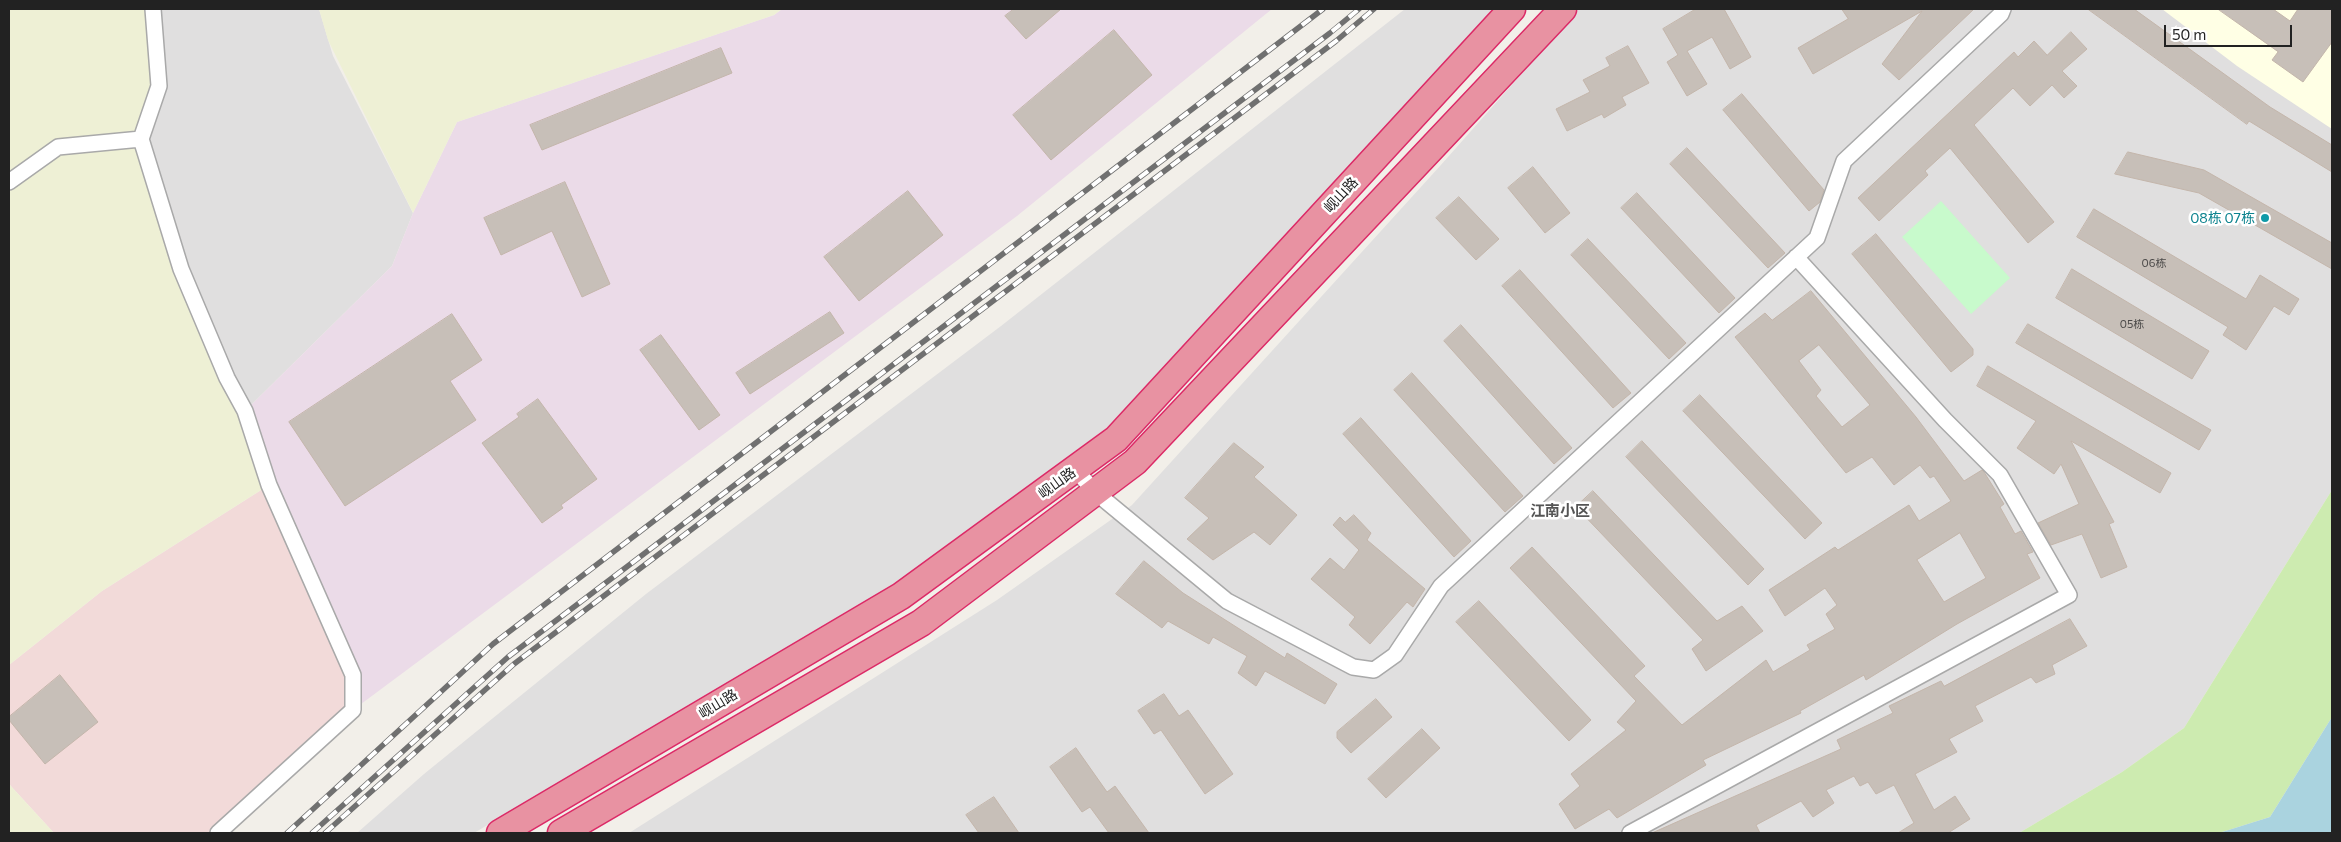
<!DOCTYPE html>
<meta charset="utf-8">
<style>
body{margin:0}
#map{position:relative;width:2341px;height:842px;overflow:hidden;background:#f2efe9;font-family:Commissioner,sans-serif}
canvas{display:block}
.frame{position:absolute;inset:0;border:10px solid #222;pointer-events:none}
.scale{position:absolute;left:2164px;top:25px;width:128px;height:22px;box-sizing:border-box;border:2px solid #222;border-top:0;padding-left:6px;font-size:15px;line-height:18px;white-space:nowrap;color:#222;-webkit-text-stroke:4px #fff;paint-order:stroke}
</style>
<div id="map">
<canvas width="2341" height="842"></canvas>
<div class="frame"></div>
<div class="scale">50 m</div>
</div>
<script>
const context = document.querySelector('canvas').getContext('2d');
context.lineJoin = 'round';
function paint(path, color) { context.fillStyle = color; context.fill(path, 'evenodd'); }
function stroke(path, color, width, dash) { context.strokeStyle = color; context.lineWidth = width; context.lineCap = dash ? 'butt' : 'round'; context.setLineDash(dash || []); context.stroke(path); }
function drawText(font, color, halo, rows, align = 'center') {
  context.font = font + ' Commissioner,"Noto Sans SC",sans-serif'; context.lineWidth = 5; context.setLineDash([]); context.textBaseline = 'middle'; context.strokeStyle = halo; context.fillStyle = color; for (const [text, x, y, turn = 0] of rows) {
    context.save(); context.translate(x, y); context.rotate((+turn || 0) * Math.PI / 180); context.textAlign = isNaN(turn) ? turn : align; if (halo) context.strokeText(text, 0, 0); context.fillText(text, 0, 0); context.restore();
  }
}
paint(new Path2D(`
 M153,9H319L333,56L413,213L392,266L245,411L227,378L141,139Z
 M1405,9H1499L1108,427L893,586L474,833H357L424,774L646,594L1001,326Z
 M1579,9H2332V490L2184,728L2122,772L2019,833H629L997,600L1132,505L1440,166Z`), '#e0dfdf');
paint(new Path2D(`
 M269,485L353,675V710L218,833H54L9,784V665L102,591Z`), '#f2dad9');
paint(new Path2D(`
 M782,9H1272L1017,216L353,710V675L245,411L392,266L413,213L457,122L774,15Z`), '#ebdbe8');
paint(new Path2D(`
 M2162,9H2332V129L2237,66Z`), '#ffffe5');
paint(new Path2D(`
 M9,9H153L159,86L141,139L181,269L269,485L102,591L9,665Z
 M319,9H782L774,15L457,122L413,213L328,40Z
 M9,784L54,833H9Z`), '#eef0d5');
paint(new Path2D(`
 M2332,490V717L2270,817L2219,833H2019L2122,772L2184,728Z`), '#cdebb0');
paint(new Path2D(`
 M1941,201L2010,278L1971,314L1902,237Z`), '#c8facc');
paint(new Path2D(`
 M2332,717V833H2219L2270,817Z`), '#aad3df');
const building = new Path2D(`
 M1014,9H1061L1026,39L1005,16Z
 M1696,9H1724L1751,57L1730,69L1712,37L1687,51L1707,84L1687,96L1667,62L1678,55L1663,29Z
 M1842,9H1974L1899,80L1882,64L1922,11L1813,74L1798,48L1848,19Z
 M2088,9H2134L2270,107L2332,145V172L2249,121L2247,124Z
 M2218,9H2273L2290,21L2298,9H2332V42L2303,82L2272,60L2278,52Z
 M1114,30L1152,75L1051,160L1013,115Z
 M2071,32L2087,49L2062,71L2077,86L2064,98L2052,85L2030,106L2013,88L1974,125L2054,222L2028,243L1950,148L1925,171L1928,175L1879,221L1858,198L2014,52L2018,57L2034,41L2047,55Z
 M1628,46L1649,83L1622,97L1626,105L1604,118L1602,114L1567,131L1556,109L1590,92L1583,80L1610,66L1606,58Z
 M721,48L732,73L542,150L530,125Z
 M1742,94L1824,190L1820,202L1809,211L1723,110Z
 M1687,148L1785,253L1768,268L1670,164Z
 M2128,152L2204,170L2332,243V269L2199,193L2115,174Z
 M1533,167L1570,213L1545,233L1508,188Z
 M565,182L610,284L582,297L552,231L501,255L484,218Z
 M908,191L943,235L859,301L824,257Z
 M1637,193L1735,298L1719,313L1621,208Z
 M1459,197L1499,239L1476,260L1436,218Z
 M2094,209L2246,299L2260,275L2299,299L2289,315L2274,306L2246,350L2223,335L2228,327L2077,237Z
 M1876,234L1973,349V355L1951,372L1852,254Z
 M1588,239L1686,343L1669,359L1571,255Z
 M2072,269L2209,351L2192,379L2056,298Z
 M1520,270L1631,393L1613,408L1502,286Z
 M1811,291L1916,417L1964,481L1982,470L1984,472L2004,504L2000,507L2015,534L2021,531L2033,552L2027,554L2040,578L1957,624L1866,680L1864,675L1800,711L1801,713L1703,760L1706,765L1617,818L1609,809L1575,829L1559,804L1580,786L1571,774L1626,730L1617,722L1636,701L1510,568L1532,547L1645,666L1634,676L1682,725L1766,660L1773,672L1810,650L1807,645L1835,629L1826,614L1837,605L1825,588L1785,616L1769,590L1835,547L1838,550L1909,505L1919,521L1951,501L1934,476L1930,478L1920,465L1894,485L1872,457L1846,473L1735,337L1765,313L1772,320ZM1819,345L1870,405L1842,427L1816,396L1821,390L1799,361ZM1960,533L1986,578L1944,602L1917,560Z
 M830,312L844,333L750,394L736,373Z
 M452,314L482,360L450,381L476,420L345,506L289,422Z
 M2028,324L2211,430L2199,450L2016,343Z
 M1461,325L1572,448L1554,464L1444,341Z
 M661,335L720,415L699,430L640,350Z
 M1988,366L2171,473L2160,493L2071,441L2114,522L2109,524L2127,567L2101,578L2082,534L2051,545L2038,523L2079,504L2061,464L2054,474L2017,448L2036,421L1977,386Z
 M1412,373L1523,496L1505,512L1394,390Z
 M1700,395L1822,523L1805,539L1683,411Z
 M538,399L597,479L561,505L563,508L542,523L482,443L519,417L517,414Z
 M1361,418L1471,541L1454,557L1343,434Z
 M1642,441L1764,569L1748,585L1626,457Z
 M1234,443L1264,467L1254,477L1297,515L1270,545L1254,532L1213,560L1187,539L1209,518L1185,498Z
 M1593,491L1717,621L1742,606L1763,631L1706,671L1692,649L1703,640L1576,507Z
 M1354,515L1371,533L1367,540L1425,589L1413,607L1407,602L1370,644L1349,625L1355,617L1311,579L1330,558L1344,570L1359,550L1333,525L1340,517L1345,522Z
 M1144,561L1183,593L1285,658L1287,653L1337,684L1325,704L1265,671L1256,686L1238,673L1247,656L1213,637L1209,644L1168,621L1162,628L1116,594Z
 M1479,601L1591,720L1569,741L1456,622Z
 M2070,619L2087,646L2052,665L2055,674L2036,683L2031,677L1975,706L1983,721L1949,739L1957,752L1915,774L1934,810L1955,796L1970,819L1948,833H1898L1914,823L1894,785L1876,794L1868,782L1860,786L1854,776L1826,790L1834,803L1813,817L1801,801L1756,825L1760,833H1652L1841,749L1837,740L1893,713L1889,706L1941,681L1944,686Z
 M60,675L98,722L45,764L9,720V717Z
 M1164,694L1179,716L1188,710L1233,774L1205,794L1161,730L1154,734L1138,711Z
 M1376,699L1392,717L1351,753L1337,738V732Z
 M1422,729L1440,748L1386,798L1368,779Z
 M1076,748L1107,792L1115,786L1149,833H1109L1090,807L1082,812L1050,767Z
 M994,797L1019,833H979L966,815Z`);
paint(building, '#c7bfb8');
stroke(building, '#c4b6ab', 1);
const street = new Path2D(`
 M153,9L159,86L141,139L181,269L227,378L245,411L269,485L353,675V710L218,833
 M9,182L58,147L141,139
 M1075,469L1095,492L1227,601L1353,667L1374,670L1395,655L1441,586L1817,238L1844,161L2001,14L2003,9
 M1630,833L2069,595L2000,475L1945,420L1796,257`);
const highway = new Path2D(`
 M500,833L901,596L1116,439L1512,9
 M561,833L921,623L1135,462L1563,9`);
stroke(street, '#a9a9a9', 18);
stroke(highway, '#dc2a67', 29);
stroke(street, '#fff', 15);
stroke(highway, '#e892a2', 26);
const rail = new Path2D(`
 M287,833L493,644L1323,9
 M312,833L508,657L1330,33L1359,9
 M325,833L514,664L1336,41L1374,9`);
stroke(rail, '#707070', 5.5);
stroke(rail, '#fff', 4, [11]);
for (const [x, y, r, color] of [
 [2265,218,5,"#0f9aa8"]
]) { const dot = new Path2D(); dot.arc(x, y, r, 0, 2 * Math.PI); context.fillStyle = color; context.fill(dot); stroke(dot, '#fff', 2); }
drawText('11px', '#4b4948', null, [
 ["06栋",2154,263],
 ["05栋",2132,324]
]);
drawText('14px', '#222', '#fff', [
 ["岘山路",1341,195,-47],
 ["岘山路",1057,483,-36],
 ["岘山路",718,704,-31]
]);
drawText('14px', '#0d838f', '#fff', [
 ["08栋 07栋",2255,218]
], 'right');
drawText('bold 15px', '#555', '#fff', [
 ["江南小区",1560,511]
]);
</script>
